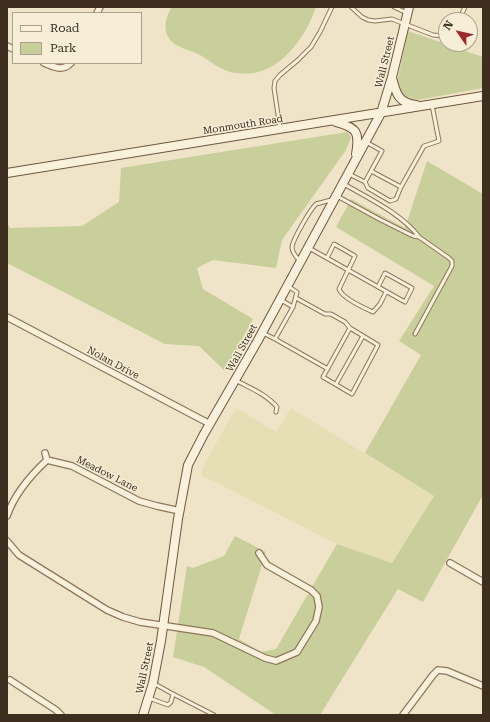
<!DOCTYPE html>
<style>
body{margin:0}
#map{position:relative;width:490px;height:722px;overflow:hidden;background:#f0e4c8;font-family:"Roboto Serif",serif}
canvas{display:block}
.frame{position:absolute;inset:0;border:8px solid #3d2e20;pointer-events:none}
.legend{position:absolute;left:12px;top:12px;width:130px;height:52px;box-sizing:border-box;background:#f7eed8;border:1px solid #ada18e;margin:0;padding:5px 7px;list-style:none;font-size:12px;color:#3d2e20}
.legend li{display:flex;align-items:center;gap:8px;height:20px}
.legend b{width:20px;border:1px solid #ada18e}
.north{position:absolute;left:438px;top:12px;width:40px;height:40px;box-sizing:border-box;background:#f7eed8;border:1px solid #ada18e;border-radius:50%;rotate:304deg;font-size:11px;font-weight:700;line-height:16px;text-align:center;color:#3d2e20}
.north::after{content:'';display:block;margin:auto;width:14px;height:18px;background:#9e2a2b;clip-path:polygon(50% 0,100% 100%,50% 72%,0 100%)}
</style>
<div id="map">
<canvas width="490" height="722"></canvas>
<div class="frame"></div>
<ul class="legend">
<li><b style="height:5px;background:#faf1dc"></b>Road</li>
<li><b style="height:11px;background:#c9cf9b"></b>Park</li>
</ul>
<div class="north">N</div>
</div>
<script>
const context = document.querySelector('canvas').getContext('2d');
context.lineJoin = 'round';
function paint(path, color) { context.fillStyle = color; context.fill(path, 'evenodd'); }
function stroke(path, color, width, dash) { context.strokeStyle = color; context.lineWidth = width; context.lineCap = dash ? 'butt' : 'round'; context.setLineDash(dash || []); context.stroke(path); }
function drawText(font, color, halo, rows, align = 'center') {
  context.font = font + ' "Roboto Serif",serif'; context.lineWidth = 3; context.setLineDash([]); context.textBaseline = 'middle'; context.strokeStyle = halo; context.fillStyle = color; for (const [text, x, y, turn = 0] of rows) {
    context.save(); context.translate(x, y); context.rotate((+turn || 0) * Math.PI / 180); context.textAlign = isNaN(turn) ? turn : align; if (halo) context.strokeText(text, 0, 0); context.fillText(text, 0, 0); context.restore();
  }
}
paint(new Path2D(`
 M236,408L276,432L291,408L434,496L392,563L337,544L201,475L205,463Z`), '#e6deb5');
paint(new Path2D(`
 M172,7H316C305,40 276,80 235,73C221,71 212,62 200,55C193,51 185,50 178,46C162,38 163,20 172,7Z
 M408,31L483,57V88L418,100L402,95L399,91L397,82Z
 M347,132L351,137L346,150L282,240L276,268L213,260L197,268L203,289L253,319L225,371L199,346L165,344L7,263V223L10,228L82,226L119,202L121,168Z
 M427,161L483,194V495L423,602L398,589L320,715H276L204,667L173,657L187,566L193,568L224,556L235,536L266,552L239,639L261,652L276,649L337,544L392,563L434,496L365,453L421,355L399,341L434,286L336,227L351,199L405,228Z`), '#c9cf9b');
const lane = new Path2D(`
 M351,7L362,17L368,20L375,21L392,19L433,35L446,36
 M394,7L407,13
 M459,20L465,7
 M280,128L274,88L275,81L280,75L298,60L311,47L320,32L332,7
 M371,171L401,187L424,146L439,141L432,105
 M349,174L365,182L382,151L366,142
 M365,182L368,188L390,201L396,199L401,187
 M337,196L379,219L413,236L419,237C402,214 368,198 344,184
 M309,248L405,302L412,288L385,273L378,287
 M327,258L334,244L355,256L339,289C342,298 364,308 373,312L380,304L386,292
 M300,261C297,258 292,252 292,247C293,239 310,210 316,204L331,200
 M289,287L297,292L293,307
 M296,298L325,314H331L345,322L350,328L378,345L352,394L323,377L350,328
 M263,333L275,339L293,307L281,300
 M415,334L452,266V261L449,258L419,237
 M275,339L328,369
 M235,380C250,388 266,394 277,407L276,412
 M336,384L363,336
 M173,694L214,715
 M149,698L168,705L171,702L173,694L153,683`);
const street = new Path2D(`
 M97,13L100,7
 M7,46L13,49
 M44,63C54,67 62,72 71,63
 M7,317L210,424
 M45,453L47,460
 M7,516C14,495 31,475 47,460L72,466L139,501L157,506L180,511
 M7,541L19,555L107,610L123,617L140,622L213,633L265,658L276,661L297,652L316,621L319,607L317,596L311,590L267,565L259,553
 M450,563L483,582
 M10,680L56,710L61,715
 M403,715L433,675L438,670L447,671L483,686`);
const secondary = new Path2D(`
 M392,78C396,93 398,103 416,105
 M336,122C357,128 360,132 356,154
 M7,173L483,96
 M143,715L153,683L161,641L178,519L188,465L204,434L257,342L381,113L392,77L409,7`);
stroke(lane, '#8d765c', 5);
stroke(street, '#8d765c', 8);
stroke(secondary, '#6f573f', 10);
stroke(lane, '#faf1dc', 3);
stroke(street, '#faf1dc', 5.5);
stroke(secondary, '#faf1dc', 8);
drawText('10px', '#3d2e20', '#f7eed8', [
 ["Wall Street",385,62,-76],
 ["Monmouth Road",243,125,-9],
 ["Wall Street",242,348,-61],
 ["Nolan Drive",113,363,28],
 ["Meadow Lane",107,474,27],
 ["Wall Street",145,668,-78]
]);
</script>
